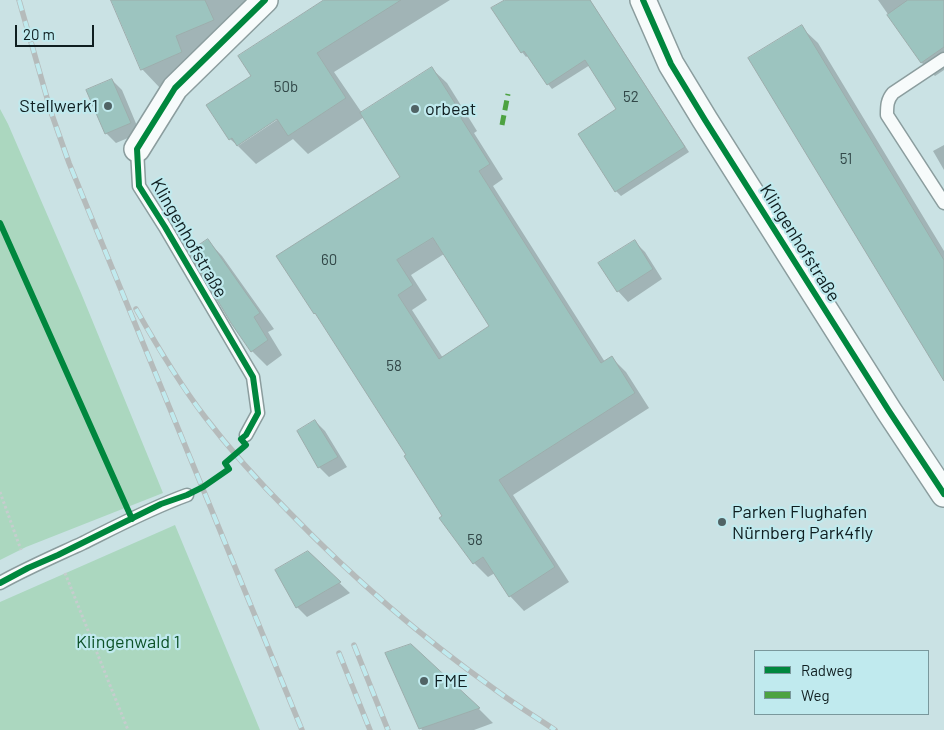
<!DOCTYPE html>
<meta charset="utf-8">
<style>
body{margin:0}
#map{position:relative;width:944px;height:730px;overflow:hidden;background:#cae2e4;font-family:Barlow,sans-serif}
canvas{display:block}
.legend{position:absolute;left:754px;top:650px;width:175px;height:65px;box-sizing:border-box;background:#c0eaee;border:1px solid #79989c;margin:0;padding:6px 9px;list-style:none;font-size:15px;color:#0f1e20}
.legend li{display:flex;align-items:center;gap:10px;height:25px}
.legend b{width:25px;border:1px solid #79989c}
.scale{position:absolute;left:15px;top:25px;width:79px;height:22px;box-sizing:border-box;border:2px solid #0f1e20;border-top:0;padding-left:6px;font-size:15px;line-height:18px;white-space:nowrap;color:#0f1e20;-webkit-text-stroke:4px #c0eaee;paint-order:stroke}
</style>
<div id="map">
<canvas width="944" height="730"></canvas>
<ul class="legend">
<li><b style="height:6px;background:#00873e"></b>Radweg</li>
<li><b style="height:6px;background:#4da241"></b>Weg</li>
</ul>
<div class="scale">20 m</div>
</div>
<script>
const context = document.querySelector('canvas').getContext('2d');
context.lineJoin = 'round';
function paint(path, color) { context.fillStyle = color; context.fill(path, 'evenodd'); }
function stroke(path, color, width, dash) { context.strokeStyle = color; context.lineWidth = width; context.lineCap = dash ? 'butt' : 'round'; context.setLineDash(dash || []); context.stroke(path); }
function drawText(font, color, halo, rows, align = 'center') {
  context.font = font + ' Barlow,sans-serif'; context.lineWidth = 4.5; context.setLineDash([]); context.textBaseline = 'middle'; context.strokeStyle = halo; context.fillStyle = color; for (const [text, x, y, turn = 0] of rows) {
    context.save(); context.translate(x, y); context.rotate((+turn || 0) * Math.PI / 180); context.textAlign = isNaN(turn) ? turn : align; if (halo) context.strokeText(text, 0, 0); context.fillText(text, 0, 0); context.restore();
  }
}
paint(new Path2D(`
 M0,109L8,124L81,293L163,493L26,547L0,560Z
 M175,525L260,730H0V602Z`), '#abd7bf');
paint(new Path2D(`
 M112,0H260L160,88L142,69Z
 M323,0H450L334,72L362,113L432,69L447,83L477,131L474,133L503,179L493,186L605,362L612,358L626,372L649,408L513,495L569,582L524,611L510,596L495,573L488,577L474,563L407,455L320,318L315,313L402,177L364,117L308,154L293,139L256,164L238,146L283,116L282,114L238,143V146L230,139L253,76L324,1ZM444,254L491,327L443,358L412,310L427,300L411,275Z
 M507,0H590L689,152L621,196L616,191L580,134L618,109L590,65L552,89L548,84L529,55L526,57L522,52Z
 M878,0H944V70L935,76L922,63Z
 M801,27L818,43L944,251V379Z
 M112,80L122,90L140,133L116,143L106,133Z
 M944,145V170L933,151Z
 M208,241L222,256L274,329L268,332L282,355L267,366L252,351L232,322Z
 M635,242L645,252L662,279L628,302L618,291Z
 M315,421L325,431L347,467L329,477L319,467Z
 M308,553L350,593L307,617L297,607Z
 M410,646L479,709L493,723L474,730H422L387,654Z`), '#0003');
const building = new Path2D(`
 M111,0H205L214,20L176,36L182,52L141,70Z
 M324,0H401L317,53L346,98L288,136L277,119L237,146L232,138L229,140L206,105L251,76L238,56Z
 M505,0H590L685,147L615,192L578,134L616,109L585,60L547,85L524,51L521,53L491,8Z
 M908,0H944V47L921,63L887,15Z
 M802,25L944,260V381L748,58Z
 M432,67L463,116L461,118L490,164L479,171L601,363L612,356L635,393L499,480L555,567L509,597L483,557L473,564L439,518L442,516L404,456L406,455L315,313L314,314L276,256L400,177L360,113ZM433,238L489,326L439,359L398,295L413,285L397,260Z
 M112,79L131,123L105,134L86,90Z
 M208,239L260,313L254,317L268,340L251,352L231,323L189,252Z
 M635,240L653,269L617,292L598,263Z
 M315,420L338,457L318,468L297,431Z
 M308,551L341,582L296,608L275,570Z
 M411,644L480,708L419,729L385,653Z`);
paint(building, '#9cc4bf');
stroke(building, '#9cadac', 1);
const service = new Path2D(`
 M944,59L893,93C887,100 887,106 887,115L944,203
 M137,149L139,186L165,227L253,377L258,413L246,435
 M0,583C27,568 55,556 83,543C117,526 151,508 187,495`);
const minor = new Path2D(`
 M643,0L671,64L705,120L889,411L944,494
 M137,149L175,88L265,0`);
stroke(service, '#8b9d9e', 15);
stroke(minor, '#8b9d9e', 28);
stroke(new Path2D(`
 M204,486L229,469L225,463L237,452
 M0,492L21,550
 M65,573L128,730`), '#c6cdce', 3, [2.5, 2.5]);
stroke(service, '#f7fbfb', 12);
stroke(minor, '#f7fbfb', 25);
const rail = new Path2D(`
 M19,0L51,112L69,163L302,730
 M136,309C157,346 179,383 205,417C231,451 260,483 290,513C352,577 420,636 493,688C513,703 534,716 555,730
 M354,645L388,730
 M339,653L370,730`);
stroke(rail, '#b5bbbb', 5.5);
stroke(rail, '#c0eaee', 4, [11]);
stroke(new Path2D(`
 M502,125L508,94`), '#4da241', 5, [10, 5]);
stroke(new Path2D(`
 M643,0L671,64L705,120L889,411L944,494
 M0,223L132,519
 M0,583L28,568L58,555L161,504L187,495L203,487L229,469L225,463L246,445L241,439L246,435L258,413L253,377L165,227L139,186L137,149L175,88L265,0`), '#00873e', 6);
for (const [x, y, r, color] of [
 [108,106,5,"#506365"],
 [415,109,5,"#506365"],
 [722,522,5,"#506365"],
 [424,681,5,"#506365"]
]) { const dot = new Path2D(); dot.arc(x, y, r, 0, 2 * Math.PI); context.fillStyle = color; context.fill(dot); stroke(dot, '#c0eaee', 2); }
drawText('15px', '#324848', null, [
 ["50b",286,87],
 ["52",631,97],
 ["51",846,159],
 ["60",329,260],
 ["58",394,366],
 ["58",475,540]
]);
drawText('18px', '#0f1e20', '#c0eaee', [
 ["Stellwerk1",98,106,"right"],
 ["orbeat",425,109],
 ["Parken Flughafen",732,512],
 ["Nürnberg Park4fly",732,533],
 ["FME",434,681]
], 'left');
drawText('18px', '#0f1e20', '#c0eaee', [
 ["Klingenhofstraße",189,238,60],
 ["Klingenhofstraße",800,243,58]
]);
drawText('18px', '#0d5228', '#c0eaee', [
 ["Klingenwald 1",128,642]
]);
</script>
